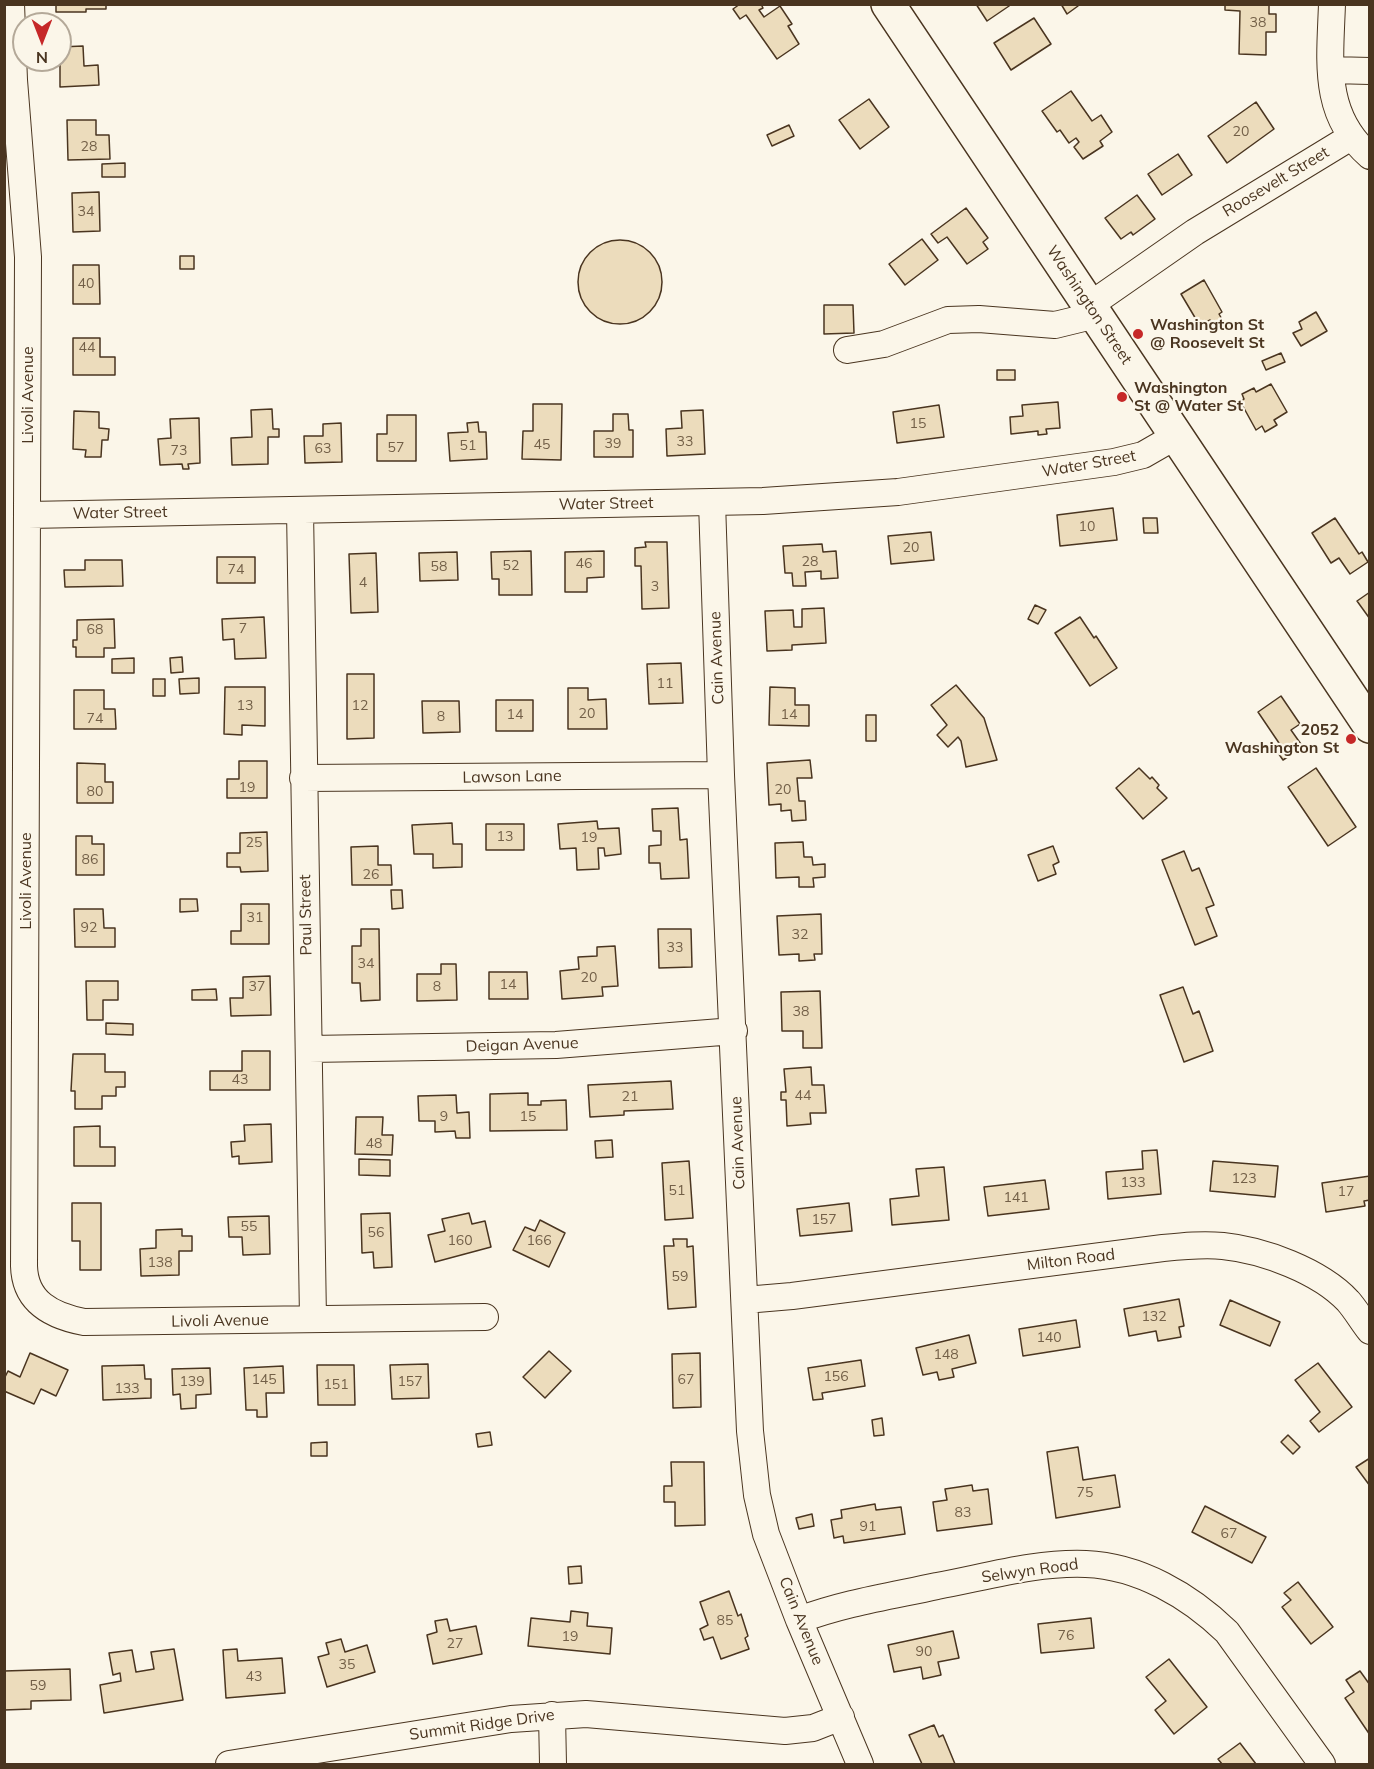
<!DOCTYPE html>
<style>
body{margin:0}
#map{position:relative;width:1374px;height:1769px;overflow:hidden;background:#fbf6e9;font-family:Mulish,sans-serif}
canvas{display:block}
.frame{position:absolute;inset:0;border:6px solid #4a3520;pointer-events:none}
.north{position:absolute;left:12px;top:12px;width:60px;height:60px;box-sizing:border-box;background:#fbf6e9;border:2px solid #b4a999;border-radius:50%;rotate:180deg;font-size:16px;font-weight:700;line-height:24px;text-align:center;color:#4a3520}
.north::after{content:'';display:block;margin:auto;width:21px;height:27px;background:#c62828;clip-path:polygon(50% 0,100% 100%,50% 72%,0 100%)}
</style>
<div id="map">
<canvas width="1374" height="1769"></canvas>
<div class="frame"></div>
<div class="north">N</div>
</div>
<script>
const context = document.querySelector('canvas').getContext('2d');
context.lineJoin = 'round';
function paint(path, color) { context.fillStyle = color; context.fill(path, 'evenodd'); }
function stroke(path, color, width, dash) { context.strokeStyle = color; context.lineWidth = width; context.lineCap = dash ? 'butt' : 'round'; context.setLineDash(dash || []); context.stroke(path); }
function drawText(font, color, halo, rows, align = 'center') {
  context.font = font + ' Mulish,sans-serif'; context.lineWidth = 4.5; context.setLineDash([]); context.textBaseline = 'middle'; context.strokeStyle = halo; context.fillStyle = color; for (const [text, x, y, turn = 0] of rows) {
    context.save(); context.translate(x, y); context.rotate((+turn || 0) * Math.PI / 180); context.textAlign = isNaN(turn) ? turn : align; if (halo) context.strokeText(text, 0, 0); context.fillText(text, 0, 0); context.restore();
  }
}
const building = new Path2D(`
 M56,4H106V9H86V12H56Z
 M740,4H761L763,8L759,10L764,17L780,6L792,24L788,26L799,44L777,59L746,15L740,19L733,9Z
 M976,4H1012L987,21Z
 M1061,4H1077L1078,6L1067,14Z
 M1225,4H1269V14H1276V32H1266V55L1239,54L1240,11L1225,10Z
 M1034,18L1051,44L1011,70L994,43Z
 M83,46L84,66L98,65L99,85L60,87V47Z
 M1071,91L1092,121L1101,115L1112,132L1100,141L1103,146L1083,159L1074,147L1079,142L1076,138L1069,143L1060,130L1057,132L1042,111Z
 M869,99L889,127L860,149L839,120Z
 M1256,102L1274,129L1227,163L1208,136Z
 M67,120H96V135H109L110,159L68,160Z
 M789,125L794,136L772,146L767,135Z
 M1178,154L1192,175L1162,195L1148,174Z
 M125,163V177H102V164Z
 M99,192L100,231L73,232L72,193Z
 M1137,195L1155,219L1133,235L1131,232L1121,239L1105,218Z
 M966,208L988,238L983,242L988,249L967,264L947,237L938,243L931,234Z
 M922,239L938,260L905,285L889,264Z
 M578 282a42 42 0 1 1 84 0a42 42 0 1 1-84 0Z
 M180,256H194V269H180Z
 M73,265H99L100,304H73Z
 M1204,280L1222,312L1219,314L1223,321L1214,326L1210,320L1200,326L1181,294Z
 M824,305H853L854,333L824,334Z
 M1316,312L1327,331L1301,346L1293,333L1302,329L1299,322Z
 M73,338H100V357H115V375H73Z
 M1281,353L1285,362L1266,370L1262,361Z
 M997,370H1015V380H997Z
 M1271,384L1287,412L1274,420L1277,425L1265,432L1262,426L1256,430L1240,401L1244,399L1242,394L1254,388L1256,392Z
 M1058,402L1060,428L1046,429L1047,434L1038,435V431L1011,434L1010,417L1023,416L1022,405Z
 M533,404H562L561,460L522,459L523,431H533Z
 M939,405L944,437L897,443L893,412Z
 M272,409L273,429H279V437H268V464L232,465L231,438L252,437L251,410Z
 M703,410L705,454L667,456L666,429L682,428L681,411Z
 M74,411L99,412V428L109,429L108,440H102L101,457H85L86,450L73,449Z
 M613,414H628L629,430H633V457H594V431H613Z
 M387,415H416V461H377V434H387Z
 M199,418L200,463L188,464L189,469H183L182,464L160,465L158,439L171,438L170,419Z
 M478,422L479,432H486L487,459L450,461L448,433L468,432L467,423Z
 M341,423L342,462L305,463L304,436H323V424Z
 M1113,508L1117,540L1060,546L1057,515Z
 M1143,518H1157L1158,533H1144Z
 M1335,518L1359,554L1362,552L1368,562L1350,574L1339,558L1331,563L1312,533Z
 M931,532L934,560L891,564L888,536Z
 M645,542H667L669,608L642,609L641,566H635V548L646,547Z
 M822,544L823,552L836,551L838,578L821,579V571L805,572L806,586H793L792,573H785L783,546Z
 M531,551L532,595H499V579H492L491,552Z
 M604,551V577L587,578V592H565V552Z
 M457,552L458,580L420,581L419,553Z
 M376,553L378,612L351,613L349,554Z
 M217,557H255V583H217Z
 M85,560H122L123,586L65,587L64,570H85Z
 M1370,592V619L1357,601Z
 M1035,605L1046,610L1038,624L1028,619Z
 M824,608L826,643L792,645V650L767,651L765,611L793,610L794,627H802V609Z
 M264,617L266,658L235,659L234,639L223,640L222,619Z
 M1080,617L1094,638L1096,636L1117,668L1090,686L1055,633Z
 M114,619L115,648H104V657H76V647H73V640H77V620Z
 M182,657L183,672L171,673L170,658Z
 M134,658V673H112V659Z
 M681,663L683,703L649,704L647,664Z
 M347,674H374V738L347,739Z
 M199,678V693L180,694L179,679Z
 M153,679H165V696H153Z
 M956,685L984,718L997,760L966,767L961,741L958,737L948,747L937,735L947,725L931,705Z
 M225,687H265V726L242,725V735L224,734Z
 M770,687L795,688V705H809V726L769,725Z
 M568,688H588V700L606,699L607,729H568Z
 M74,690H104V709H115L116,729H74Z
 M1281,696L1300,724L1291,730L1303,747L1283,760L1276,750L1281,746L1258,712Z
 M496,700H533V731H496Z
 M422,701H459L460,732L423,733Z
 M866,715H876V741H866Z
 M810,760L812,778H797L799,801H805L806,820L792,821L791,810L781,811V804L769,805L767,763Z
 M239,761H267V798H227V779H239Z
 M77,763L105,764V782H113V803H77Z
 M1139,768L1150,779L1152,777L1159,785L1157,788L1167,798L1143,819L1116,788Z
 M1316,768L1356,827L1328,846L1288,787Z
 M678,808L680,840L687,839L689,878L661,879L660,863H649V846L661,845V831H653L652,809Z
 M597,821L598,829L619,828L621,854L605,856L604,848H598L599,869L577,870L576,848L560,849L558,824Z
 M452,823L453,844H462V867L433,868V854H414L412,825Z
 M486,824H524V850H486Z
 M267,832L268,871L241,872L240,867H227V853H240V833Z
 M76,836H92V844H104V875H76Z
 M803,842L804,857H812L813,865L825,864V877L813,878L814,887H799V877L776,878L775,843Z
 M378,846V865H391L392,885H352L351,847Z
 M1053,846L1059,862L1053,865L1056,874L1038,881L1028,855Z
 M1184,851L1192,871L1199,868L1214,905L1206,908L1217,936L1195,945L1162,860Z
 M391,890H402L403,908L392,909Z
 M180,899H197L198,911L180,912Z
 M241,904H269V944H231V931H241Z
 M74,909H103L104,928H115V947H75Z
 M821,914L822,954H814L815,960L799,961V954L779,955L777,916Z
 M361,929H379L380,1000L361,1001L360,983H352V946H361Z
 M658,929H691L692,967L659,968Z
 M615,946L618,986L602,987L603,996L562,999L560,971L579,969L578,957L597,956V947Z
 M441,964H456L457,1000L417,1001V974H441Z
 M489,972H527L528,999H489Z
 M270,976L271,1015L231,1016L230,998H243V977Z
 M86,981H118V1000H103V1020H87Z
 M1183,987L1193,1014L1199,1011L1213,1051L1184,1062L1160,995Z
 M216,989L217,1000H192V990Z
 M820,991L822,1048H803V1031H782L781,992Z
 M106,1023L133,1024V1035L106,1034Z
 M242,1051H270V1090H210V1071H242Z
 M73,1054H105V1072H125V1087H116V1096H102V1109H75V1091H71Z
 M811,1067L812,1085H824L826,1113H810L811,1124L787,1126L786,1100H781V1092H786L784,1069Z
 M671,1081L673,1109L624,1111V1115L590,1117L588,1085Z
 M528,1093V1105H541V1101L566,1100L567,1130L490,1131V1094Z
 M456,1095L457,1113L469,1112L470,1138H456L455,1131L435,1132V1121H419L418,1096Z
 M356,1117H383L382,1135H393L392,1155L355,1154Z
 M271,1124L272,1162L239,1164V1156L232,1157L231,1142L245,1141L244,1125Z
 M100,1126V1147H115V1166H74V1127Z
 M612,1140L613,1157L596,1158L595,1141Z
 M1157,1150L1161,1194L1108,1199L1106,1172L1143,1169L1142,1151Z
 M359,1159L390,1160V1176L359,1175Z
 M689,1161L693,1218L665,1220L662,1163Z
 M1213,1161L1278,1166L1275,1197L1210,1191Z
 M944,1167L949,1220L892,1225L890,1199L919,1196L916,1169Z
 M1370,1176V1200L1364,1201L1365,1206L1326,1212L1322,1183Z
 M1045,1180L1049,1209L988,1216L984,1187Z
 M72,1203H101V1270H80V1241H72Z
 M849,1203L852,1231L800,1236L797,1209Z
 M390,1213L392,1267L374,1268L373,1252L362,1253L361,1214Z
 M469,1213L472,1224L485,1221L491,1247L435,1262L428,1235L445,1231L442,1219Z
 M269,1216L270,1254L243,1255L242,1237H229L228,1217Z
 M540,1220L565,1233L549,1267L513,1250L525,1227L535,1231Z
 M182,1229V1236H192V1251H179V1275L141,1276L140,1249L156,1248V1230Z
 M673,1239H687V1247L693,1246L696,1307L668,1309L664,1246H674Z
 M1179,1299L1184,1326L1179,1327L1181,1337L1158,1341L1156,1331L1129,1336L1124,1309Z
 M1230,1300L1280,1322L1270,1346L1220,1325Z
 M1076,1320L1080,1347L1023,1356L1019,1329Z
 M969,1335L976,1363L952,1369L954,1377L939,1380L937,1372L923,1375L916,1348Z
 M549,1351L571,1371L545,1398L523,1377Z
 M30,1353L68,1370L56,1396L41,1389L34,1404L4,1391V1379L8,1371L20,1377Z
 M700,1353L701,1407L673,1408L672,1354Z
 M861,1360L865,1386L822,1393L823,1399L813,1400L808,1368Z
 M1318,1363L1352,1407L1319,1432L1310,1421L1320,1412L1295,1380Z
 M428,1364L429,1398L392,1399L390,1365Z
 M144,1365L145,1379H151V1398L103,1400L102,1366Z
 M317,1365H354L355,1405H318Z
 M283,1366L284,1393H266L267,1417H257V1410H246L244,1368Z
 M210,1368L211,1394L196,1395V1408L181,1409L180,1394L173,1395L172,1369Z
 M882,1418L884,1435L874,1436L872,1420Z
 M490,1432L492,1445L478,1447L476,1434Z
 M1288,1435L1300,1447L1293,1454L1281,1442Z
 M327,1442V1456H311V1443Z
 M1078,1447L1083,1480L1115,1475L1120,1507L1056,1518L1047,1452Z
 M1370,1458V1486L1356,1467Z
 M671,1462H704L705,1525L675,1526V1502H664V1486H672Z
 M972,1485L973,1491L988,1489L992,1524L937,1531L933,1502L947,1500L945,1489Z
 M875,1504L876,1510L901,1507L905,1534L844,1543L843,1536L834,1538L831,1520L842,1518L841,1510Z
 M1205,1506L1266,1537L1252,1563L1192,1532Z
 M812,1514L814,1526L799,1529L796,1518Z
 M581,1566L582,1583L569,1584L568,1567Z
 M1298,1582L1333,1627L1311,1644L1282,1607L1291,1600L1284,1593Z
 M729,1591L738,1616L741,1614L748,1636L745,1638L749,1649L721,1659L713,1637L704,1640L700,1629L708,1625L700,1602Z
 M571,1611L588,1613L587,1626L612,1628L610,1654L528,1646L531,1618L570,1622Z
 M1091,1618L1094,1648L1041,1653L1038,1624Z
 M447,1619L450,1631L476,1626L482,1654L433,1664L427,1635L437,1632L435,1621Z
 M953,1631L959,1658L938,1662L941,1675L923,1679L921,1667L894,1672L888,1645Z
 M341,1639L345,1652L367,1645L375,1672L327,1687L318,1657L329,1654L326,1643Z
 M174,1649L183,1700L104,1713L100,1685L121,1681L120,1673L113,1675L109,1653L132,1650L136,1672L154,1669L151,1652Z
 M237,1649L238,1661L282,1658L285,1693L226,1698L223,1650Z
 M1169,1659L1207,1707L1174,1734L1155,1710L1166,1701L1146,1677Z
 M70,1669L71,1700L31,1701V1709L4,1710V1671Z
 M1360,1671L1370,1685V1735L1345,1698L1354,1692L1346,1680Z
 M934,1725L939,1737L943,1735L955,1764H922L909,1735Z
 M1240,1743L1256,1764H1222L1218,1759Z`);
paint(building, '#ecdcbc');
stroke(building, '#4a3520', 1.5);
const minor = new Path2D(`
 M11,4L14,80L28,257L24,1266C25,1302 52,1316 84,1322L485,1317
 M1332,4C1330,62 1322,115 1370,156
 M1331,70L1370,71
 M1090,305L1195,232L1351,137
 M847,350L884,344L948,320L979,319L1055,325L1096,315
 M712,502L721,775L750,1431L757,1495L766,1534L799,1620L860,1764
 M300,510L313,1319
 M28,515L763,501L898,492L1114,462L1143,455L1176,436
 M303,778L721,775
 M309,1049L556,1045L734,1031
 M745,1300L792,1296L1163,1248C1183,1246 1203,1244 1223,1246C1263,1250 1320,1271 1348,1301C1356,1310 1362,1321 1370,1331
 M799,1620C844,1603 891,1596 937,1586C986,1577 1036,1562 1086,1564C1139,1566 1190,1596 1227,1632L1322,1764
 M552,1715L553,1764
 M229,1764L511,1719L586,1714L785,1731L813,1728L841,1717`);
const major = new Path2D(`
 M888,4L1370,726`);
stroke(minor, '#4a3520', 28);
stroke(major, '#4a3520', 36);
stroke(minor, '#fbf6e9', 26);
stroke(major, '#fbf6e9', 33);
for (const [x, y, r, color] of [
 [1138,334,6,"#c62828"],
 [1122,397,6,"#c62828"],
 [1351,739,6,"#c62828"]
]) { const dot = new Path2D(); dot.arc(x, y, r, 0, 2 * Math.PI); context.fillStyle = color; context.fill(dot); stroke(dot, '#fbf6e9', 2); }
drawText('14px', '#725f47', null, [
 ["38",1258,23],
 ["20",1241,132],
 ["28",89,147],
 ["34",86,212],
 ["40",86,284],
 ["44",87,348],
 ["15",918,424],
 ["33",685,442],
 ["39",613,444],
 ["45",542,445],
 ["51",468,446],
 ["57",396,448],
 ["63",323,449],
 ["73",179,451],
 ["10",1087,527],
 ["20",911,548],
 ["28",810,562],
 ["46",584,564],
 ["52",511,566],
 ["58",439,567],
 ["74",236,570],
 ["4",363,583],
 ["3",655,587],
 ["7",243,629],
 ["68",95,630],
 ["11",665,684],
 ["13",245,706],
 ["12",360,706],
 ["20",587,714],
 ["14",515,715],
 ["14",789,715],
 ["8",441,717],
 ["74",95,719],
 ["19",247,788],
 ["20",783,790],
 ["80",95,792],
 ["13",505,837],
 ["19",589,838],
 ["25",254,843],
 ["86",90,860],
 ["26",371,875],
 ["31",255,918],
 ["92",89,928],
 ["32",800,935],
 ["33",675,948],
 ["34",366,964],
 ["20",589,978],
 ["14",508,985],
 ["37",257,987],
 ["8",437,987],
 ["38",801,1012],
 ["43",240,1080],
 ["44",803,1096],
 ["21",630,1097],
 ["9",444,1117],
 ["15",528,1117],
 ["48",374,1144],
 ["123",1244,1179],
 ["133",1133,1183],
 ["51",677,1191],
 ["17",1346,1192],
 ["141",1016,1198],
 ["157",824,1220],
 ["55",249,1227],
 ["56",376,1233],
 ["160",460,1241],
 ["166",539,1241],
 ["138",160,1263],
 ["59",680,1277],
 ["132",1154,1317],
 ["140",1049,1338],
 ["148",946,1355],
 ["156",836,1377],
 ["145",264,1380],
 ["67",686,1380],
 ["139",192,1382],
 ["157",410,1382],
 ["151",336,1385],
 ["133",127,1389],
 ["75",1085,1493],
 ["83",963,1513],
 ["91",868,1527],
 ["67",1229,1534],
 ["85",725,1621],
 ["76",1066,1636],
 ["19",570,1637],
 ["27",455,1644],
 ["90",924,1652],
 ["35",347,1665],
 ["43",254,1677],
 ["59",38,1686]
]);
drawText('16px', '#4a3520', '#fbf6e9', [
 ["Roosevelt Street",1276,182,-31],
 ["Washington Street",1089,305,56],
 ["Livoli Avenue",28,395,-90],
 ["Water Street",1089,464,-10],
 ["Water Street",606,504,-1],
 ["Water Street",120,513,-1],
 ["Cain Avenue",717,658,-92],
 ["Lawson Lane",512,777,-1],
 ["Livoli Avenue",26,881,-90],
 ["Paul Street",306,915,-91],
 ["Deigan Avenue",522,1045,-2],
 ["Cain Avenue",738,1143,-92],
 ["Milton Road",1071,1260,-7],
 ["Livoli Avenue",220,1321,-1],
 ["Selwyn Road",1030,1571,-8],
 ["Cain Avenue",801,1621,68],
 ["Summit Ridge Drive",482,1725,-8]
]);
drawText('bold 16px', '#4a3520', '#fbf6e9', [
 ["Washington St",1150,325],
 ["@ Roosevelt St",1150,343],
 ["Washington",1134,388],
 ["St @ Water St",1134,406],
 ["2052",1339,730,"right"],
 ["Washington St",1339,748,"right"]
], 'left');
</script>
